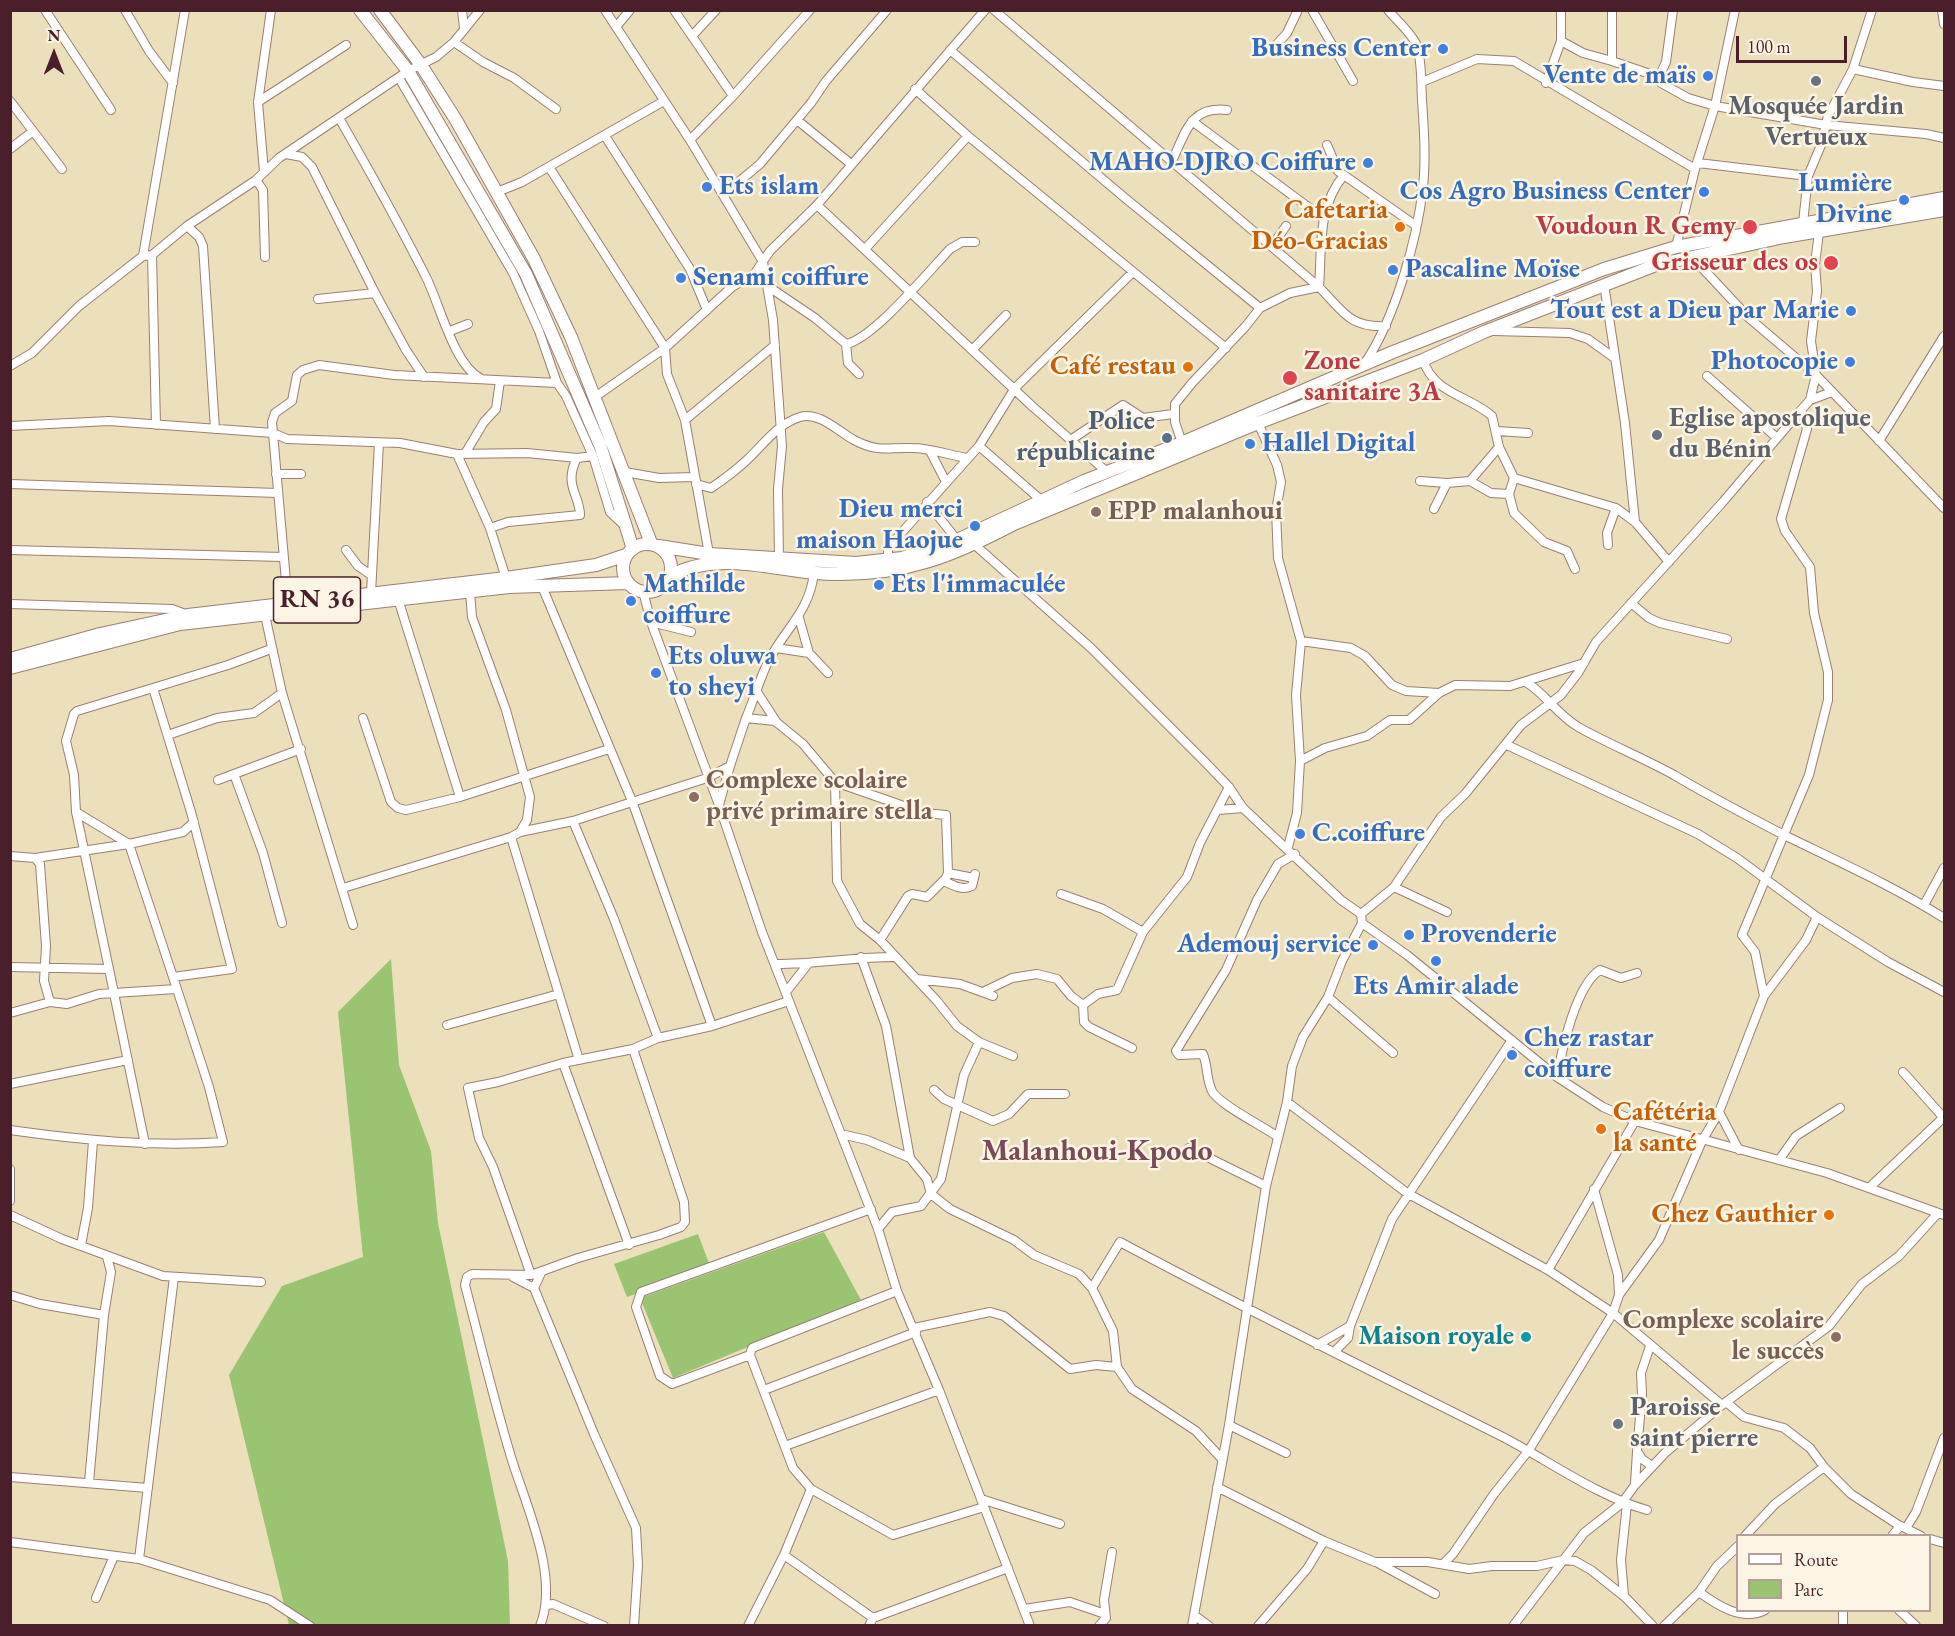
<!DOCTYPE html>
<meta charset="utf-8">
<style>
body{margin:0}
#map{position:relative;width:1955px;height:1636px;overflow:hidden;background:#ecdfbc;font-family:"EB Garamond",serif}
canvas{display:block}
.frame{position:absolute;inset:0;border:12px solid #4a1f2b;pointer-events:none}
.legend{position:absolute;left:1736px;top:1534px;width:195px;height:78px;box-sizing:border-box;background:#fcf5e5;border:2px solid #b59f9b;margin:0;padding:8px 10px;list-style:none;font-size:18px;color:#4a1f2b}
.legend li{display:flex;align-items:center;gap:12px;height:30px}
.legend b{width:30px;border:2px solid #b59f9b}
.north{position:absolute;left:24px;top:24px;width:60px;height:60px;-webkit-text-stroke:4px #fcf5e5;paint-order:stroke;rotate:0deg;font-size:16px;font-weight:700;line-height:24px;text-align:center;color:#4a1f2b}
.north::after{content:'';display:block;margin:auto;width:21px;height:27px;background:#4a1f2b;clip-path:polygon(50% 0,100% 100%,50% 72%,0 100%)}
.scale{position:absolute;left:1736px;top:36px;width:111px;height:27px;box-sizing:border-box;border:3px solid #4a1f2b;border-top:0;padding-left:8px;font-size:18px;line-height:21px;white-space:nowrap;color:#4a1f2b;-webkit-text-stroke:4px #fcf5e5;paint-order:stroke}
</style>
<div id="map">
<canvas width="1955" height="1636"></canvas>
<div class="frame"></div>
<ul class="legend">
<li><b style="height:8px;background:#fff"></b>Route</li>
<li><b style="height:16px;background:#9ac471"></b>Parc</li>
</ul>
<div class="north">N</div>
<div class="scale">100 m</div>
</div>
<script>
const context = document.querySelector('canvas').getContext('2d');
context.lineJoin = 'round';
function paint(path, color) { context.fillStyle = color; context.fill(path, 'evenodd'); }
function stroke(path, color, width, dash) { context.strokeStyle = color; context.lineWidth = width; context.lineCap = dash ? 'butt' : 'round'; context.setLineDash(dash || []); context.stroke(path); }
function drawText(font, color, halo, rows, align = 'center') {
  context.font = font + ' "EB Garamond",serif'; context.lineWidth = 5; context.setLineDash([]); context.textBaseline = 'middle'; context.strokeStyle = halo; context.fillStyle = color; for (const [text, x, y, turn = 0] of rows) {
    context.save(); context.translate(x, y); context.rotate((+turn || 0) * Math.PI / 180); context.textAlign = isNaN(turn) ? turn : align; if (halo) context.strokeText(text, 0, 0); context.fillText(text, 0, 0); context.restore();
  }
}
paint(new Path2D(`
 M391,959L399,1065L431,1151L438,1223L508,1561L510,1625H289L229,1375L282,1286L363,1257L338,1012Z
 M824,1232L861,1300L673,1378L640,1298Z
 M698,1234L710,1266L627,1297L614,1264Z`), '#9ac471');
const minor = new Path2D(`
 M45,10L111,110
 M125,10L149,51L173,83
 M462,10L464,28
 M605,10L690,140L763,262L773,320L782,446L778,489L779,558
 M674,10L733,96L810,10
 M994,10L1319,287C1343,311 1349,328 1386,326
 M1312,10L1353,81
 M1561,10V41L1583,53L1612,61
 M1612,10V61L1659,77
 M1673,10L1666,62L1659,77L1661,83L1688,98L1715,106L1826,125L1926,134L1944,138
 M1942,10L1944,24
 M616,27L630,10
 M692,36L716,10
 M454,42L483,62L514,78L556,109
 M1277,44L1287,33L1298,10
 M950,50L1125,198L1260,308
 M1853,69L1913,82L1944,86
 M399,78L513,273L539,331L557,383L566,396L593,456L610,512L626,527
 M1422,82L1477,59L1514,61L1695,169
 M1546,83L1561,41
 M915,89L968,136L1226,348
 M10,101L62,169
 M258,102L346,45
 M339,118C369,170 398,222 425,275C439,301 453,364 480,378
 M797,120L851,164
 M1192,121L1323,218
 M605,136L690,269L707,310
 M690,140L733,96
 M1327,145L1338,171L1415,225
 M10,149L32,132
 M286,154L302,157L312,167L375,293L406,350L424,377
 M1172,161C1186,132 1190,106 1227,110
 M1698,163L1808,176
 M549,167L665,348L667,374L685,420L709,554
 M264,172L258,102L271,10
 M256,180L263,190L265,257
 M497,192L522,182L664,101
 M723,195L760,164L811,103L826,81L887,10
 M817,205L1032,406L1107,472
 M1803,223L1808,176L1821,145L1828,116L1853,69L1872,10
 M187,226L199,237L203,246L215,429
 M1272,246L1286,226
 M1676,247L1695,169L1715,106L1735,10
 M866,248L968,136
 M152,255L156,425
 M143,256L185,10
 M1692,257L1749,318L1816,375L1944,508
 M1604,284L1625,423L1635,522
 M769,287L815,318L846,344L848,363L859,374
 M318,299L375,293
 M450,331L468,324
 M1494,331L1570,333L1588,339L1613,357
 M846,344C873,339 929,271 950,249L962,242H975
 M973,349L1006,315
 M1423,360C1434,394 1468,395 1492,416L1499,447L1514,478L1616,508L1635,522L1669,562
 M1365,363C1395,318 1417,241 1423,187C1426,159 1424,129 1422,100C1421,83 1422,62 1417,46C1412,33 1397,21 1388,10
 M10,366L32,353L79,306L143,256L152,255L187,226L256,180L279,158L408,71L436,57L454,42L480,10
 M1707,376L1777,438
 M595,397L665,348L732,287L755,273L770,251L817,205L985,10
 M1810,400L1816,375L1811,341L1817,291L1815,264L1819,232
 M685,420L775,345
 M1258,423L1277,465L1281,482L1276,511L1278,558L1301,641L1296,695L1300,761L1297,813L1288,847
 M10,426L109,421L273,433L287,439L400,443L457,454L527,453L577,458L593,456
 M1497,431L1528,433
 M1072,439L1123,405L1143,418L1173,414
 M1879,441L1944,336
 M1182,443L1175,422V404L1192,383L1245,327L1260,308L1290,293L1319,287C1322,248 1317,207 1344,175
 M979,446L1041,500
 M930,451L946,482
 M466,452L484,422L496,409L500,381
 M457,454L490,528L506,578
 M625,472L659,478L694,477
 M276,474H301
 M1514,478L1509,494L1514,513L1544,542L1567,551L1575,569
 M1420,481L1447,483
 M1470,481L1491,493L1509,494
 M10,484L277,493
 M696,484L711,488C723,480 736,470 747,460C764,444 777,424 800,417C819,411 839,432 854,440C879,453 887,447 912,448C930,448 949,455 967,458
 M927,502L957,540
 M1434,509L1447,483L1470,481L1499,447
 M490,528L508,522L580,515C580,495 563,485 577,458
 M975,545L1091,648L1205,762L1229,787L1243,808L1341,900L1361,914L1362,923L1407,955L1557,1077L1603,1107L1635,1121L1827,1173L1944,1215
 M1608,545L1607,533L1616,508
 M10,550L283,557
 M346,550L358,566L371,575
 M888,562V548L979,446L1015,388L1133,272
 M541,584L632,801L712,1026
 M643,591L651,622L719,805L762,932L878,1229L897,1291L939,1390L1030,1626
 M470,592L472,617L506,710L530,797L527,820L520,832
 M371,593L379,443
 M398,599L460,797
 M1631,603L1649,618L1660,623L1727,639
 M10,604L172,609L188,615
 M288,604L272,422L275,413L292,401L297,375L303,370L319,365L394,375L557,383
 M265,615L282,693L353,925
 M799,618L809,653L828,673
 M651,622L691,632
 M1301,641L1351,648L1365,656L1392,685L1406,691L1439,693
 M776,648L809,653
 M1526,682C1547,695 1557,715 1580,728C1611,745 1643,758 1674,775C1709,796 1746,815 1782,834C1837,861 1893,886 1944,918
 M757,692L777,723
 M363,718L391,802L398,808L406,810L460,797L609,749
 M746,718C754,700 759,680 768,662C785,628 809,613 814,573
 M168,735L217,718L254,713L282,693
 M1507,745L1698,834L1737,858L1817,917L1888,962L1944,992
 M1300,761L1325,748L1367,736L1390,720H1409L1439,693L1455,685L1510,686L1584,663
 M234,774L263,853L282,923
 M218,780L301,749
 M835,782L924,813L946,815L948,873L946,878L927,897L912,894L908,896L880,940
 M719,805L730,766
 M1218,810L1243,808
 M76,812L109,969
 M573,821L614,919L658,1038
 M511,837L579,1060
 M129,844L76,812L74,775L66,741L74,714L77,711L153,688
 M10,856L35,858L40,864L46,946L44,981L50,1002
 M35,858L129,844
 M948,873L974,878
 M944,881C952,885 963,891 972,886L975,874
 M1394,887L1447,912
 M343,888L511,837L520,832L573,821L707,778L730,766L746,718L775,721L803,744L835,782L837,881L860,924L880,940L937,1001L957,1026L979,1042L1013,1056
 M1061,894L1103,909L1143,932
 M1924,905L1944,868
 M1361,914L1394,887L1441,817L1465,794L1521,725L1561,695L1578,673L1596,642L1722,503L1801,410L1810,400L1832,392
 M861,957L886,1026L910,1158
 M776,964C816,964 855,957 894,957
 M10,967L109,969L145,1144
 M173,977L129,844L183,832L194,822
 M917,979L960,984L993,996
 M786,992L808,964
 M983,992L1012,978L1037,974L1057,979L1071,996L1083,1005
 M1764,996L1806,940L1817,917
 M1328,997L1393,1053
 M10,1013L50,1002L67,1004L99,994L176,989
 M447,1025L559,994
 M1132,1048L1089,1027L1084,1022L1083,1005L1098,994L1117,990L1143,932L1187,877L1200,843L1229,787
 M563,1063L629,1245
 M1903,1072L1943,1117
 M1557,1077C1562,1049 1576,985 1600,970L1621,978L1637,973
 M10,1084L128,1060
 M934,1090L944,1099L993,1121L1009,1114L1028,1094H1065
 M1287,1102L1407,1193L1548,1270L1613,1313L1722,1405
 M1719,1112L1739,1150
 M10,1130C82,1140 151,1147 223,1142L209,1087L173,977L232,969L191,812L153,688L228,665L271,649
 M841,1134L867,1140L910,1158L927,1179L931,1194L950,1209L1014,1240L1034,1255L1079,1274L1092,1288L1120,1242C1245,1309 1371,1371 1497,1434C1547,1459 1594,1495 1647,1510
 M1278,1137C1263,1126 1218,1104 1212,1091C1206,1079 1208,1066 1203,1054L1179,1055L1176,1051L1226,970L1257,900L1278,864L1295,854
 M1189,1148L1266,1186
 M1779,1160L1796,1136L1840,1108
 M10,1169V1201
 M1870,1187L1944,1117
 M1594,1189L1618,1275L1619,1295
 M871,1209L641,1292L636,1307L660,1376L672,1384L750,1355L752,1348L897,1291
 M10,1215L62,1239L163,1276L261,1282
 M878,1229L892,1212L921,1206L941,1179L964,1075L979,1042
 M81,1245L88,1208L93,1141
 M1548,1270L1635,1121
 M541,1273L534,1288L594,1434L636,1528L638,1565L634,1626
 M531,1275L493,1167L479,1138L468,1088L498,1082L563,1063L633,1049L658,1038L712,1026L789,1001
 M513,1277L534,1288
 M1092,1288L1113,1331L1117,1367L1132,1389L1196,1431L1222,1459
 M10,1295L40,1304L104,1315L89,1482
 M104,1315L111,1272L107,1257
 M914,1328L990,1312L1004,1316L1070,1369L1096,1365L1117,1367
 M1317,1345L1350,1326L1392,1219L1512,1040
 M1650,1346L1641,1373L1642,1394L1637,1451L1642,1459L1652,1466
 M1334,1352L1348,1338L1350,1326
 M750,1355L793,1468L811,1489L893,1535L984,1507
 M764,1390L916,1332
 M1726,1402L1744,1417L1784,1428L1810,1448L1824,1467L1851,1494L1900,1526L1892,1536
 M1229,1425L1286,1453
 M785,1446L939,1390
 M10,1477L148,1488
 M1635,1484L1637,1452
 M1217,1487L1324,1541L1375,1562H1428L1469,1569L1492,1566H1537L1563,1560L1575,1561L1591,1570L1625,1597L1653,1626
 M981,1499L1060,1524
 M1901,1526L1921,1536
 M1906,1528L1916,1512L1944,1438
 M1745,1536L1775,1504L1824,1467
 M1930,1539L1944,1543
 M10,1542L139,1559L270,1600L310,1626
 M784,1555L873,1618
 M139,1559L174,1277
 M1378,1563L1435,1594
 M1443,1564L1453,1554L1494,1494L1529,1450L1613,1313L1619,1295L1659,1240L1702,1141L1719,1112L1764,996L1755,952L1742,935L1809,775L1828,700V672L1814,613L1810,567L1785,531L1781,519L1807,429L1801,410
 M1699,1592C1717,1605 1742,1622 1765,1610
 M1624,1596L1621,1560L1627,1504
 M96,1598L114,1556
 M547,1605L553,1604L604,1626
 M1024,1609L1070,1602L1105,1614
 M1899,1610L1916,1626
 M1194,1615L1209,1626
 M540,1626C560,1577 526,1506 511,1457C494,1401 480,1342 465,1285L467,1277L472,1274L531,1275L578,1258L659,1235L681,1227L685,1222L684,1202L633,1049
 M748,1626L784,1555L811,1489
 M869,1626L873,1618L1008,1568
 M1099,1626L1106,1618L1104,1600L1112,1552
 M1192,1626L1229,1425L1266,1186L1287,1102L1292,1066L1303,1037L1328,997L1342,961L1362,923
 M1258,1626L1307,1569L1324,1541
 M1513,1626L1584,1533L1622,1503L1635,1485L1665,1453L1722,1405L1829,1326L1862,1284L1899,1256L1938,1213
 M1664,1626L1699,1592L1717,1566L1738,1546
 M1843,1626V1610`);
const secondary = new Path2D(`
 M360,10L408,71L526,274L600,445L633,549
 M380,10L421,65L456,120L534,259L571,337L651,543`);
const primary = new Path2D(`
 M623 568a24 24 0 1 1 48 0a24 24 0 1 1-48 0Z
 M659,546L709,554L856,563L902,558L957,540L1084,481L1179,444L1393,352L1604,269L1676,247L1944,198
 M670,576C722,548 781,574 836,574C906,575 953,556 1014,524L1258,423L1423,360L1484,332L1656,265L1784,237L1944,210
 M10,659L100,634L188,615L506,578L596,565L626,555
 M10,668L180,624L509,587L628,583`);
stroke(minor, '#9b7f74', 10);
stroke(secondary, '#9b7f74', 14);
stroke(primary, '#9b7f74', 14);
stroke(minor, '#fff', 8);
stroke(secondary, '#fff', 12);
stroke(primary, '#fff', 12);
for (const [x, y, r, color] of [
 [1443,49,6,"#3f7fe0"],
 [1708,76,6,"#3f7fe0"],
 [1816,81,6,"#6b7280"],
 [1368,163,6,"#3f7fe0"],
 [707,187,6,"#3f7fe0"],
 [1704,192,6,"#3f7fe0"],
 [1904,200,6,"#3f7fe0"],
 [1400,227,6,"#e8710a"],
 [1750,227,8,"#e0444e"],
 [1831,263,8,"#e0444e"],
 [1393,270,6,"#3f7fe0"],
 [681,278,6,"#3f7fe0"],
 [1851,311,6,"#3f7fe0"],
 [1850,362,6,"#3f7fe0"],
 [1188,367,6,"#e8710a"],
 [1290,378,8,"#e0444e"],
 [1657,435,6,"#6b7280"],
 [1167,438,6,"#5c6f8a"],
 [1250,444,6,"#3f7fe0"],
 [1096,512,6,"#8d6e63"],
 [975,526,6,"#3f7fe0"],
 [879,585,6,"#3f7fe0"],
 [631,601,6,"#3f7fe0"],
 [656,673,6,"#3f7fe0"],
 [694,797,6,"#8d6e63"],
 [1300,834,6,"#3f7fe0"],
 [1409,935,6,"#3f7fe0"],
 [1373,945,6,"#3f7fe0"],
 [1436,961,6,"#3f7fe0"],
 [1512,1055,6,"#3f7fe0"],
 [1601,1129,6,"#e8710a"],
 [1829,1215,6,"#e8710a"],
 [1526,1337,6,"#0f9aa8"],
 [1836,1337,6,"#8d6e63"],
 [1618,1424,6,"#6b7280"]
]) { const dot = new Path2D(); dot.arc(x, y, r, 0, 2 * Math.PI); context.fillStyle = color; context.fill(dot); stroke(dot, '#fcf5e5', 2); }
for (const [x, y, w] of [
 [317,600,87]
]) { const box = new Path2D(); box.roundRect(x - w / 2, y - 23, w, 46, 4.5); context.fillStyle = '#fcf5e5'; context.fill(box); stroke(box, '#4a1f2b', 1.5); }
drawText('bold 26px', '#4a1f2b', null, [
 ["RN 36",317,600]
]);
drawText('bold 27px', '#366cbe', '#fcf5e5', [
 ["Business Center",1431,49,"right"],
 ["Vente de maïs",1696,76,"right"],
 ["MAHO-DJRO Coiffure",1356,163,"right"],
 ["Lumière",1892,184,"right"],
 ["Divine",1892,215,"right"],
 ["Ets islam",719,187],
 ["Cos Agro Business Center",1692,192,"right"],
 ["Pascaline Moïse",1405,270],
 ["Senami coiffure",693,278],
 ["Tout est a Dieu par Marie",1839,311,"right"],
 ["Photocopie",1838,362,"right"],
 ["Hallel Digital",1262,444],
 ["Dieu merci",963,510,"right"],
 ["maison Haojue",963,541,"right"],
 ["Mathilde",643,585],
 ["coiffure",643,616],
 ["Ets l'immaculée",891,585],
 ["Ets oluwa",668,657],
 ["to sheyi",668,688],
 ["C.coiffure",1312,834],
 ["Provenderie",1421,935],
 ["Ademouj service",1361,945,"right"],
 ["Ets Amir alade",1436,987,"center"],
 ["Chez rastar",1524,1039],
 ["coiffure",1524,1070]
], 'left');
drawText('bold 27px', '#5b616d', '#fcf5e5', [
 ["Mosquée Jardin",1816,107,"center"],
 ["Vertueux",1816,138,"center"],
 ["Eglise apostolique",1669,419],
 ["du Bénin",1669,450],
 ["Paroisse",1630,1408],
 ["saint pierre",1630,1439]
], 'left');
drawText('bold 27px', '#c56008', '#fcf5e5', [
 ["Cafetaria",1388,211],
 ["Déo-Gracias",1388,242],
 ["Café restau",1176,367],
 ["Cafétéria",1613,1113,"left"],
 ["la santé",1613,1144,"left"],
 ["Chez Gauthier",1817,1215]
], 'right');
drawText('bold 27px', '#be3a42', '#fcf5e5', [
 ["Voudoun R Gemy",1736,227],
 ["Grisseur des os",1818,263],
 ["Zone",1304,362,"left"],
 ["sanitaire 3A",1304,393,"left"]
], 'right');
drawText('bold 27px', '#4e5e75', '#fcf5e5', [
 ["Police",1155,422],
 ["républicaine",1155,453]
], 'right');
drawText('bold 27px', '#785e54', '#fcf5e5', [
 ["EPP malanhoui",1108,512],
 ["Complexe scolaire",706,781],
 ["privé primaire stella",706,812],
 ["Complexe scolaire",1824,1321,"right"],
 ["le succès",1824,1352,"right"]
], 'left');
drawText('bold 27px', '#0d838f', '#fcf5e5', [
 ["Maison royale",1514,1337]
], 'right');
drawText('bold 30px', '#794a58', '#fcf5e5', [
 ["Malanhoui-Kpodo",1097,1152]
]);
</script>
